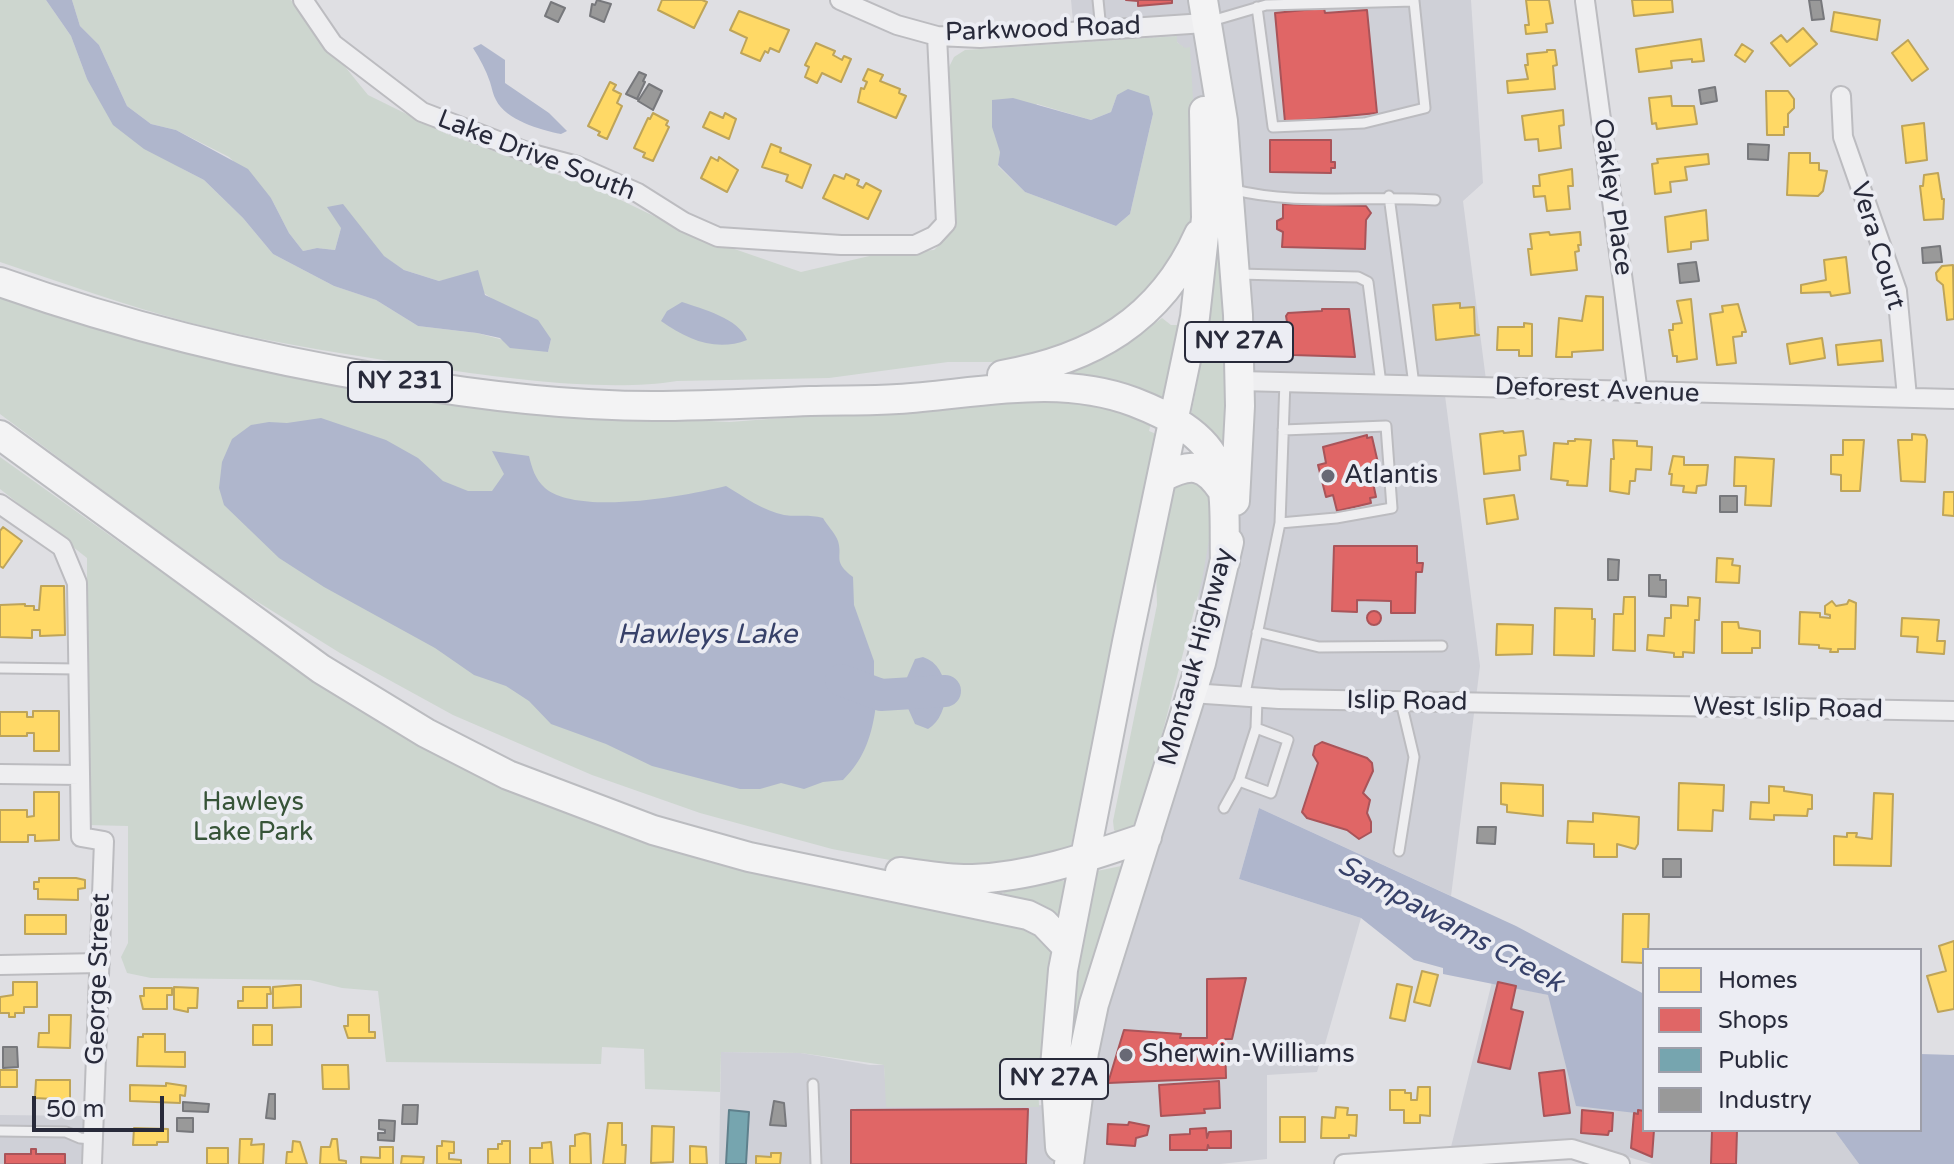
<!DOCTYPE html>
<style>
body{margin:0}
#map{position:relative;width:1954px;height:1164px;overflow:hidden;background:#dfdfe3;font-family:"Varela Round",sans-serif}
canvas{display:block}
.legend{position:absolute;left:1642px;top:948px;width:280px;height:184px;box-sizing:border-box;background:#ecedf3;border:2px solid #9e9fa9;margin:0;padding:10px 14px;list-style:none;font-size:24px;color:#282a3a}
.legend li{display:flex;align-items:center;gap:16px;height:40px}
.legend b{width:40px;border:2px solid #9e9fa9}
.scale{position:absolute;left:32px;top:1096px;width:132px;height:36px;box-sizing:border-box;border:4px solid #282a3a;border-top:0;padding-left:10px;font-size:24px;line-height:28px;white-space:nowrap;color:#282a3a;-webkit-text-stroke:6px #ecedf3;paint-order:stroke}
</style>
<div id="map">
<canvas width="1954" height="1164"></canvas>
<ul class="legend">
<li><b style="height:22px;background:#ffd966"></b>Homes</li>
<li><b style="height:22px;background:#e06666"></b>Shops</li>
<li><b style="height:22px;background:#76a5af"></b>Public</li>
<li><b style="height:22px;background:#999"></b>Industry</li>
</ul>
<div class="scale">50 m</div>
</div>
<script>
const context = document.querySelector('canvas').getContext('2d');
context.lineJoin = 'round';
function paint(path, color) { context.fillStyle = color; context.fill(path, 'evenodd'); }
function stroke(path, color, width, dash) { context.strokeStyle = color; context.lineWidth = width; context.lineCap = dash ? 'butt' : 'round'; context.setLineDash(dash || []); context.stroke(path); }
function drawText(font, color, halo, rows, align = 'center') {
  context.font = font + ' "Varela Round",sans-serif'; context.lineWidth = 8; context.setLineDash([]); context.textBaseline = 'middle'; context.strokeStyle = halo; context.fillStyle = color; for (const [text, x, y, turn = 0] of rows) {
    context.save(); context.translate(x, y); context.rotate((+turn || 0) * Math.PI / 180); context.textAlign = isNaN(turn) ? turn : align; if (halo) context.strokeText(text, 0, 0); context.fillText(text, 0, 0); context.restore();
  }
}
paint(new Path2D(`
 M1071,0H1471L1483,183L1463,201L1486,380H1443L1480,666L1451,896L1259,808L1239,879L1361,918L1317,1072L1267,1075V1159L1220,1164H1075L1088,1058L1198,701L1199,203L1184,48L1177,42V36L1075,43Z
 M1492,982L1548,995L1644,1114V1130H1834L1859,1164H1652L1567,1139L1451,1147Z
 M721,1052L801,1053L870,1065H884L887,1107L1058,1105L1056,1164H719Z
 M0,1115L90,1116V1164H0Z`), '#cfd0d7');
paint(new Path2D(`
 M0,0H46L71,36L87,79L181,168L204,180L243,218L273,254L334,286L376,300L418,326L477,333L548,352L551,339C522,318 490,300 463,276L439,281L404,270L341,228L335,250L317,248L303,251L289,233L271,198L229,157L176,130L151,124L127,106L99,45L80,26L72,0H291L368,95L447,134L602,191L691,234L801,272L878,254L934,250L954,230L948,69L954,57L965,50L1177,36V42L1185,48L1190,47L1199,203L1187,241L1152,297L1115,327L1015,362H948L829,378L677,381C609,392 510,379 442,369C358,356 273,344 191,323C127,306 63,283 0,262ZM1117,95L1153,114L1130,214L1116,226L1025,192L998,166L1000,152L1037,104L1091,120L1111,112Z
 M1219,202L1232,450H1223L1191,415C1205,344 1216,274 1219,202Z
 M0,292L381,390L495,411L730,422L1065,396L1101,405L1151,423L1149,431L1156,434L1104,685L1092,761L1089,762L1070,850L1012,867L921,866L832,849L700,813L592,775L453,715L340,653L224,581L0,414Z
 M1162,318L1171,325H1181L1167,400C1131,384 1099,378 1060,376C1100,364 1130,342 1162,318Z
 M0,457L276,654L408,740L536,799L1028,922L1050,939L1051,954L1058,955L1045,1074L1038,1076L1039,1107H886L884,1065L801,1053L721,1052L720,1092L645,1089L644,1049L602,1047L601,1064L386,1062L378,991L342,988L310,980L151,978L127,973L121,957L128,943V826L87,825V558L0,489Z
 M1201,474L1215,506L1202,580L1138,827L1121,837L1114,830L1113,821L1157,605L1156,570L1174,484Z
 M1126,865L1071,1055L1080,934L1091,878L1097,871Z
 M1070,875L1062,923L1047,909L1003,896L1004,890L1060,877V881H1064Z`), '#cdd6cf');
paint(new Path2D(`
 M46,0H72L80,26L99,45L127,106L151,124L176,130L248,169L271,198L289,233L303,251L317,248L335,250L341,228L327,207L343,204L384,256L404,270L439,281L478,270L485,295L538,320L551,339L548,352L510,348L500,338L477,333L418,326L376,300L334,286L273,254L243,218L204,180L144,149L113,125L87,79L71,36Z
 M481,44L505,60V83L549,113L567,131L561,134C540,130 506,120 496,100C493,95 492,88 490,82C486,70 480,59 473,48Z
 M1128,89L1149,96L1153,114L1130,214L1116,226L1025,192L998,165L1000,152L992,127V100L1013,98L1091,120L1111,112L1117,95Z
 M682,302C702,309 739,318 747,340C716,352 688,340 661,321L667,311Z
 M321,418L386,440L418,458L443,481L468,491H492L504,474L492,451L529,456C532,468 535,479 545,488C578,516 686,496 726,486C744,497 764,511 784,515C797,517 809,514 823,518C827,525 835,533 838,541C843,558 832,561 853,577L854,605L874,661V686L881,687L882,703L876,705C872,735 865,758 843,780L823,782L804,789L781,783L760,789H740L652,766L606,744L551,724L529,701L506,686L474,675L435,648L324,587L279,558L224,505L219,488L222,462L232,439L251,425L269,422L287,423Z
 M923,657C952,666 952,715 928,729L915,724L907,706L890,702L889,687L905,682L915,659Z
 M1259,808L1516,926L1644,994V1114L1576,1106L1548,995L1443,974V968L1414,960L1361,918L1239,879Z
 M1920,1054L1954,1055V1164H1859L1834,1130H1920Z`), '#afb6cc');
const homes = new Path2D(`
 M662,0H702L707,2L694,28L658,10Z
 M1526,0H1549L1553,23L1546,24L1547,32L1526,34L1525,25H1529Z
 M1632,0H1672L1673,12L1634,16Z
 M739,11L789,30L779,52L770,48L768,53L765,51L760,61L741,53L747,38L730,30Z
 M1834,12L1880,20L1877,40L1831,31Z
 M1803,28L1817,44L1790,66L1771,43L1781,35L1787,42Z
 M1701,39L1704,61L1692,62V59L1671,61L1672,68L1639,72L1636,49Z
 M1908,40L1928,69L1912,81L1892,53Z
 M816,43L835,51L833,55L842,60L844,56L851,59L841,82L822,73L817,83L805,77L809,67L805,65Z
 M1742,44L1753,51L1745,62L1735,55Z
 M1547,50H1555L1557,65L1553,66L1555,89L1508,93L1507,81L1528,79L1525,65H1528L1527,54L1547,52Z
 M868,69L883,75L880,81L900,89L899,93L906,96L896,118L858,102L861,88L864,89L867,82L863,80Z
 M610,82L616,85L613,90L621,94L617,103L622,106L607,139L598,135L600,132L588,126Z
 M1766,91H1788L1794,99V108L1788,114V127H1784V135H1767Z
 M1671,96L1672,106H1694L1697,124L1657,129L1656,123L1652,124L1649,98Z
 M1563,110L1564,125L1559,126L1561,148L1539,151L1538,139L1525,140L1522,116Z
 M710,112L723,118L725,113L736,119L729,139L703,127Z
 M653,113L668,121L666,125L669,127L653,161L643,157L645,153L634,148L648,118L650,119Z
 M1924,123L1927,160L1906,163L1902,126Z
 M771,144L781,148L780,152L811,165L802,188L786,181L788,175L762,167Z
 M1789,153H1810V163H1819V170L1827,171L1823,191L1818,196L1787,195Z
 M1708,154L1709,164L1685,167L1687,180L1670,182L1671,192L1655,194L1652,164L1658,163L1657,159Z
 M711,157L718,161L719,157L738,170L727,192L701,178Z
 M1572,169L1573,186H1568L1570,209L1547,211L1545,196L1534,197L1533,186H1540L1539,175Z
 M1938,173L1942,199H1944L1943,219L1924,220L1920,186H1923L1924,175Z
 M846,174L859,180L857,185L863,188L866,183L881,191L868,219L823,198L834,175L844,179Z
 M1706,210L1708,240L1691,242V249L1668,252L1665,217Z
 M1549,232L1550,235L1580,232L1581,245H1578L1579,251L1575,252L1577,270L1531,275L1528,249H1532L1530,234Z
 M1846,257L1850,293L1831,296L1830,292L1801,293V285L1826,280L1824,260Z
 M1953,265L1954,319L1947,320L1943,285L1937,280L1936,273L1942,266Z
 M1586,296L1603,297V350L1572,352V357H1556L1559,318L1582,321Z
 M1691,299L1697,359L1677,362V356H1673L1669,330H1673V324L1682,323L1677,301Z
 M1460,303V308L1474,307L1475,334L1479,335L1436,340L1433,305Z
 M1738,304L1746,332H1742V336L1733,337L1736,363L1717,365L1710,314L1723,312L1722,306Z
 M1524,323L1532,324V356H1519V350H1497L1498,327H1524Z
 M1822,338L1825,358L1790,364L1787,344Z
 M1881,340L1883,361L1838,365L1836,345Z
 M1503,431L1504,433L1523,431L1526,455L1519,456L1520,470L1484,474L1480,434Z
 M1912,434L1925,435L1927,440L1925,482L1901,481L1898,440H1912Z
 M1575,439L1591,440L1587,486L1567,485L1568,481L1551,479L1554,443L1568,444V441H1575Z
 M1613,440L1637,441V446L1652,447L1651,470L1636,469L1635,481H1630L1629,494L1610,491L1611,459H1614Z
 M1843,440H1864L1860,491H1841V475L1831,474V455H1843Z
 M1673,456L1684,457V465H1708L1706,485L1697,486L1696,493L1683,492L1684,486L1671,485L1672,474H1669Z
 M1735,457L1774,459L1771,506L1745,505L1746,486H1734Z
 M1944,492H1954V516L1943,515Z
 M1514,495L1518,519L1487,524L1484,499Z
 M3,527L22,541L3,568L0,566V531Z
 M1717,558L1733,559L1732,565L1740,566L1739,583L1716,582Z
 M41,586H64L65,635L40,636V630H32V638L0,637V605L25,604V606H34V610H39Z
 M1624,597H1635V651L1613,650L1614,614H1623Z
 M1688,597L1700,598L1699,620H1695L1694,653L1683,652V657H1674V653L1647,650L1648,635L1664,636L1665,618H1671V605L1688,606Z
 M1849,600L1856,603L1855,649H1838V652H1830L1831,649L1819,648V645L1799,644L1800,612L1820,613V617L1830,618V615L1825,614V606L1832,601L1836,606L1847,604Z
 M1555,608L1592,609V619H1595L1594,656L1554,655Z
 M1902,618L1939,620L1937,641H1945L1944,654L1917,652L1918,637L1901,636Z
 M1722,622H1738L1739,628L1760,631V648H1752V653H1722Z
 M1497,624L1533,625L1532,654L1496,655Z
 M33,711H59V751H34V733H27V736H0V712H27V717H33Z
 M1501,783L1543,785V816L1507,812V805L1501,804Z
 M1679,783L1724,785L1723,811L1713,810L1712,831L1678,830Z
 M1769,786L1784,787V791L1812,795V809H1808L1807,816L1774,815V820L1750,819L1751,802L1769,803Z
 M34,792H59V840L35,841V835H28V842H0V810H27V817L34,816Z
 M1874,793L1893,794L1891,866L1834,865V836L1847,837V833H1857L1856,837L1872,839Z
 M1593,813L1639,817L1638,844L1635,849L1617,844V857H1594V844L1567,843L1568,821L1593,822Z
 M39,878H76L85,880V888L78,889V900L38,899V889H34V882H39Z
 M1623,914H1649L1648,950H1644V963L1622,962Z
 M25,915H66V934H25Z
 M1954,941V1009L1938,1012L1927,976L1946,971L1939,946Z
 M1422,971L1438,975L1430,1006L1414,1002Z
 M13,982H37V1007H24V1013H15V1017H9V1013H0V997L13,995Z
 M1397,984L1412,987L1405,1021L1390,1018Z
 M296,985H301V1007L273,1008V987Z
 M174,987L198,988L197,1008H188V1012L174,1009Z
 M243,987H270L271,994H267V1008H238V1001H243Z
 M144,988H172V995H167V1009H143L140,996H144Z
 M49,1015H71L70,1048L38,1047L39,1033H49Z
 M348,1015H369V1032H375V1038H348L344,1026H348Z
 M253,1025H272V1045H253Z
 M143,1034H165V1052H185V1067L137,1066L138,1037H143Z
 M322,1065H348L349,1089H323Z
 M0,1070H17V1087H0Z
 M36,1080H70V1100H64V1109H53V1099L35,1098Z
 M166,1083L186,1086L185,1096L180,1095V1103L130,1101V1085L166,1086Z
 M1418,1087H1430V1116L1420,1115V1123H1404V1110H1390V1090H1405V1093H1411V1100H1417Z
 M1336,1107L1348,1108L1347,1115H1357L1356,1136L1349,1135V1138H1321L1322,1117L1335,1118Z
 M1280,1117H1305V1142H1280Z
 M608,1123H622V1145H626L625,1164H603Z
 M652,1126L674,1127L673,1162L651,1163Z
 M134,1128L168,1129V1142H157V1145H133Z
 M584,1133L590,1134L591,1164H570V1146H575V1135Z
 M240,1139H252L251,1145L264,1144L263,1164H239Z
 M332,1139H337L339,1160L346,1161V1164H320L321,1147H330Z
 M293,1141L300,1142L307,1164H286L287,1152H292Z
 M442,1141L454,1142V1153H449V1159L461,1160V1164H437V1146H442Z
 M502,1141H510V1164H488V1149H498V1144H502Z
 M551,1142L553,1164H530V1148H542V1143Z
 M690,1146L706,1147L707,1164H690Z
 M380,1147H393V1164H361V1157L380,1158Z
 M207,1148H228V1164H207Z
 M771,1153H781L780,1164H756V1156L771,1157Z
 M402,1156L424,1157L423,1164H401Z`);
paint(homes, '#ffd966');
stroke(homes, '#bea459', 2);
const shops = new Path2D(`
 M1126,0H1172V3L1138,6V1Z
 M1324,8L1325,13L1367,10L1377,113L1285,122L1275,13Z
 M1270,140H1331V162H1335V168H1331V173L1270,172Z
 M1283,204L1366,206L1371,213L1366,220L1365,249L1282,247L1283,232L1277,229V221L1283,218Z
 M1322,309H1349L1355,357L1293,355L1291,328L1288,327L1286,316L1288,313L1322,311Z
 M1367,435V438L1372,437L1381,476L1372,478L1376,497L1370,498L1371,503L1337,511L1333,495L1326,497L1318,465L1326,463L1323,447Z
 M1334,546H1417V563H1423L1422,572H1416L1415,613H1391V601L1357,600V612L1332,611Z
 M1367 618a7 7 0 1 1 14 0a7 7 0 1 1-14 0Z
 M1322,742L1367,758L1372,763L1373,771L1363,793L1370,800L1367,813L1371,822V832L1359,839L1347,830L1307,818L1302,812L1318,763L1313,755L1315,746Z
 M1246,978L1232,1039H1225L1226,1078L1108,1083L1124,1030L1181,1034L1180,1038H1207V979Z
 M1498,982L1516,986L1511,1009L1523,1012L1510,1069L1478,1062Z
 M1564,1070L1570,1113L1544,1116L1539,1073Z
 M1219,1081L1220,1108L1204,1109L1205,1113L1161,1116L1159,1085Z
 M1028,1109L1026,1164H851V1110Z
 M1582,1110L1613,1113L1612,1131H1609L1608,1135L1581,1133Z
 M1638,1110L1644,1111V1130H1654L1652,1157L1631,1148L1634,1113L1638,1114Z
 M1129,1122L1149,1126L1147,1135L1136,1138L1135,1146L1107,1144L1108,1124L1128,1125Z
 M1206,1128L1207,1138L1209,1132L1231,1131V1148H1209L1208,1145L1207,1150H1170V1135L1190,1134V1129Z
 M1712,1130H1737L1736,1164H1711Z
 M31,1149H36V1154H65V1164H5V1154H31Z`);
paint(shops, '#e06666');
stroke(shops, '#a95459', 2);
const public = new Path2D(`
 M729,1110L749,1112L746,1164H726Z`);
paint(public, '#76a5af');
stroke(public, '#5f808c', 2);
const industry = new Path2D(`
 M597,0L611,4L604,22L590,16L592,4L595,5Z
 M1809,0H1821L1824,19L1812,20Z
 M551,2L565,8L558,22L545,16Z
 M639,72L646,75L643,81L645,82L637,99L626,94Z
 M649,84L662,91L653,110L638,101Z
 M1715,87L1717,101L1701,104L1699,90Z
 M1748,144L1769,145L1768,160L1748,159Z
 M1940,246L1942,262L1923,263L1922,248Z
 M1696,262L1699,281L1680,283L1678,264Z
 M1720,496H1737V512H1720Z
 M1608,559L1619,560L1618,580H1608Z
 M1649,575H1660V580H1666V597L1649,596Z
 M1478,827H1496L1495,844L1477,843Z
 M1663,859H1681V877H1663Z
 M3,1047H17L18,1067L3,1068Z
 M269,1094H275V1119L266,1118Z
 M774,1101L784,1103L786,1126L770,1125Z
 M183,1102L209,1104L208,1112L183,1111Z
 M403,1105H418L417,1124H402Z
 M177,1118H193V1132L177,1131Z
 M379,1120L395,1121L394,1141L378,1140V1133H385V1130L379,1129Z`);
paint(industry, '#999');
stroke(industry, '#77787c', 2);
stroke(new Path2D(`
 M841,680L881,695L945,691`), '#afb6cc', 32);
const service = new Path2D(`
 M1098,0L1101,30
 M1208,22L1266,5L1414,1L1425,108L1364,123L1273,127L1257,7
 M1231,189C1295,206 1368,195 1435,200
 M1389,196L1414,385
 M1238,274L1358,277L1368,282L1381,384
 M1280,523L1336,518L1392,508L1386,426L1283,430
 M1257,632L1319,647L1442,646
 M0,668L78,669
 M1244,698L1280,523L1285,381
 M1256,728L1288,740L1271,793L1239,781L1256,728L1257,699
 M1224,808L1239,781
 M1399,851L1414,757L1401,702
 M813,1084L816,1164
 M0,1131L66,1132L80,1138L93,1139`);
const minor = new Path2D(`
 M303,0L333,44L422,112L532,154L577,166L638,193L684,222L718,237L841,245H915L934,236L946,223L937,36
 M840,0L897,25L937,36L980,38L1205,23
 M1585,1L1638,393
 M1841,96L1843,137L1897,291L1907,397
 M1240,381L1954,399
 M0,504L62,547L77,583L81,837L104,841L92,1164
 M1191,693L1279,699L1954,711
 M0,774L80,775
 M0,965L100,963
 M1344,1164L1572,1149L1620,1164`);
const primary = new Path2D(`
 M1203,0L1223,121L1238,315L1240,406L1235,501
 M0,282C127,327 256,358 389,380C476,395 564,406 653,406C705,406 757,403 810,401C839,400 869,401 898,399C976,394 1058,373 1134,402C1165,414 1206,433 1218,467C1227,492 1224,534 1225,562
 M1002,375C1092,359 1160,321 1199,234
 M0,435L321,669L426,733L508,775L653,830L749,857L1028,915L1044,923L1067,947
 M1163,477C1190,463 1204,463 1222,490
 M900,872C924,875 949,880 973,879C1032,877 1091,856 1147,837
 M1060,1147L1055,1067L1063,970L1127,642L1195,317L1206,218L1204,111
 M1069,1164L1084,1052L1094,1004L1201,663L1229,542`);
stroke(service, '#bcbcc0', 13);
stroke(minor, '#bcbcc0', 22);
stroke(primary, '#bbbcc0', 32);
stroke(service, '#eeeef0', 9);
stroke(minor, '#eeeef0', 18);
stroke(primary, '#f3f3f4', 28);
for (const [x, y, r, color] of [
 [1328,476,8,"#686975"],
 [1126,1055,8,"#686975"]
]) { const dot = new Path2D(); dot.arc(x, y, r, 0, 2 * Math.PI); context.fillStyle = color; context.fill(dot); stroke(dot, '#ecedf3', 3); }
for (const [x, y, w] of [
 [1239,342,108],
 [400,382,104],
 [1054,1079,108]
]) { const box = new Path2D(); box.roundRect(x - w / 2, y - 20, w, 40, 6); context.fillStyle = '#ecedf3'; context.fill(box); stroke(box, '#282a3a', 2); }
drawText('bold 24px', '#282a3a', null, [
 ["NY 27A",1239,342],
 ["NY 231",400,382],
 ["NY 27A",1054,1079]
]);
drawText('26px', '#282a3a', '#ecedf3', [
 ["Parkwood Road",1043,30,-2],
 ["Lake Drive South",536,156,21],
 ["Oakley Place",1612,197,82],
 ["Vera Court",1877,246,73],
 ["Deforest Avenue",1597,391,2],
 ["Montauk Highway",1197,657,-75],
 ["Islip Road",1407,702,1],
 ["West Islip Road",1788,709,1],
 ["George Street",99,979,-88]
]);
drawText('26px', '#282a3a', '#ecedf3', [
 ["Atlantis",1344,476],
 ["Sherwin-Williams",1142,1055]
], 'left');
drawText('26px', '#375438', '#ecedf3', [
 ["Hawleys",253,803],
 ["Lake Park",253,833]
]);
drawText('italic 28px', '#374169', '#ecedf3', [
 ["Hawleys Lake",707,636],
 ["Sampawams Creek",1450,925,29]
]);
</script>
